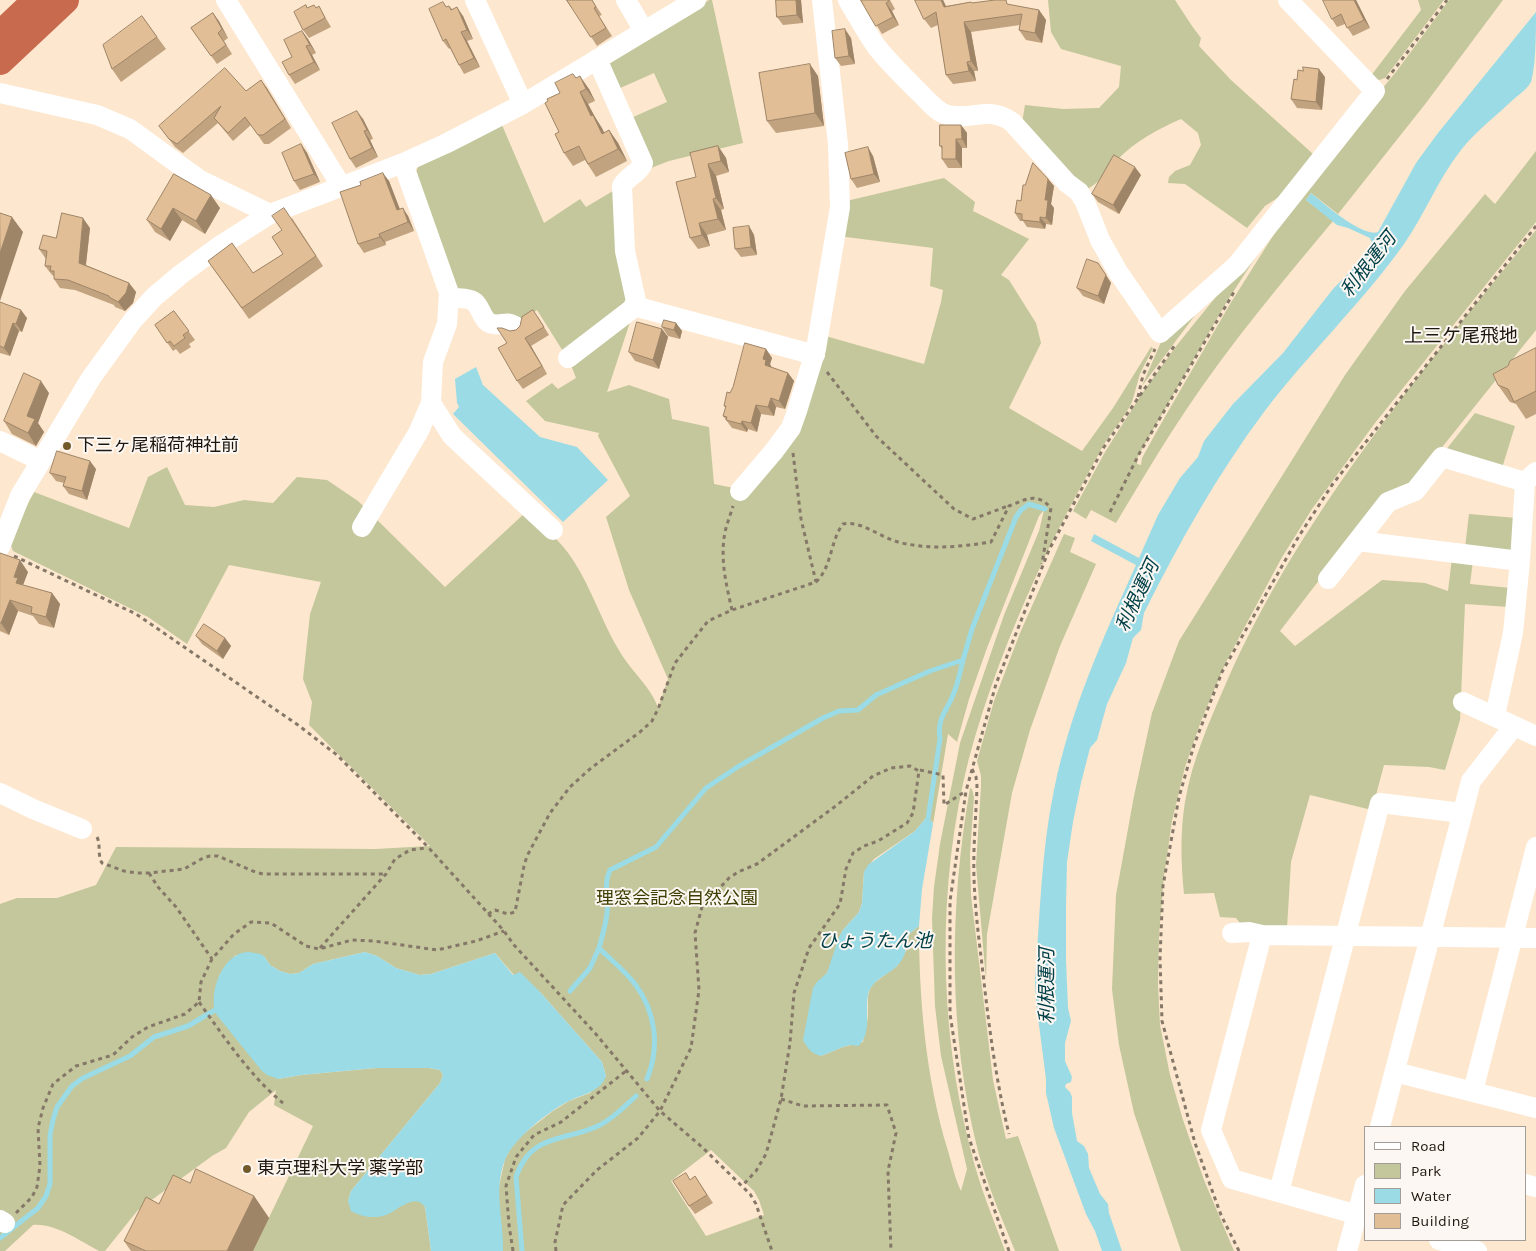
<!DOCTYPE html>
<meta charset="utf-8">
<style>
body{margin:0}
#map{position:relative;width:1536px;height:1251px;overflow:hidden;background:#fde7ce;font-family:Karla,sans-serif}
canvas{display:block}
.legend{position:absolute;left:1364px;top:1126px;width:162px;height:115px;box-sizing:border-box;background:#fcf7f2;border:1px solid #a39d97;margin:0;padding:6px 9px;list-style:none;font-size:15px;color:#1e170e}
.legend li{display:flex;align-items:center;gap:10px;height:25px}
.legend b{width:25px;border:1px solid #a39d97}
</style>
<div id="map">
<canvas width="1536" height="1251"></canvas>
<ul class="legend">
<li><b style="height:6px;background:#fff"></b>Road</li>
<li><b style="height:14px;background:#c3c79b"></b>Park</li>
<li><b style="height:14px;background:#9adbe6"></b>Water</li>
<li><b style="height:14px;background:#e1be95"></b>Building</li>
</ul>
</div>
<script>
const context = document.querySelector('canvas').getContext('2d');
context.lineJoin = 'round';
function paint(path, color) { context.fillStyle = color; context.fill(path, 'evenodd'); }
function stroke(path, color, width, dash) { context.strokeStyle = color; context.lineWidth = width; context.lineCap = dash ? 'butt' : 'round'; context.setLineDash(dash || []); context.stroke(path); }
function drawText(font, color, halo, rows, align = 'center') {
  context.font = font + ' Karla,"Noto Sans JP",sans-serif'; context.lineWidth = 4; context.setLineDash([]); context.textBaseline = 'middle'; context.strokeStyle = halo; context.fillStyle = color; for (const [text, x, y, turn = 0] of rows) {
    context.save(); context.translate(x, y); context.rotate((+turn || 0) * Math.PI / 180); context.textAlign = isNaN(turn) ? turn : align; if (halo) context.strokeText(text, 0, 0); context.fillText(text, 0, 0); context.restore();
  }
}
paint(new Path2D(`
 M709,0H712L743,143L669,161L651,168L607,65ZM654,73L667,102L631,118L618,89Z
 M1048,0H1175L1192,26L1201,38L1199,46L1231,80L1313,154L1285,193L1265,206L1247,228L1185,184L1168,183L1169,177L1175,171L1190,165L1201,145L1198,133L1181,119C1158,129 1136,141 1118,159C1107,169 1102,182 1087,189L1078,186L1022,123L1025,105L1063,109L1099,108L1119,87L1121,66L1061,49L1051,32Z
 M1418,0H1444L1385,78L1379,80L1370,77L1421,10Z
 M1449,0H1503L1426,103L1338,214L1311,193L1306,200L1333,221C1282,282 1230,344 1186,410C1161,447 1139,485 1116,523L1091,510L1086,519L1073,511L1105,452L1141,395L1177,345L1223,288L1257,255L1226,303L1138,456L1137,464L1141,465L1142,458L1158,429L1230,304L1276,231L1304,183L1396,72Z
 M502,125L544,223L580,199L586,207L618,188L632,296L566,356L537,310L518,324L496,321L459,296L416,172L419,165Z
 M1536,151V222L1375,423L1312,509L1281,559L1226,662L1201,721L1185,767L1172,821L1164,876L1159,935L1158,985L1160,1025L1170,1075L1183,1120L1204,1180L1234,1251H1181L1134,1113L1119,1045L1112,989L1116,895L1134,796L1152,713L1179,641L1345,375L1405,291L1485,194L1495,204Z
 M944,178L975,202L973,211L1029,239L1001,275L1009,280L1036,323L1041,343L1009,408L1082,451L1113,408L1151,347L1153,348C1149,357 1144,365 1140,374C1137,383 1135,393 1132,402C1125,417 1112,431 1103,446C1080,488 1057,530 1037,574C1010,633 986,695 969,758C937,883 938,1026 971,1151C979,1185 993,1218 1005,1251H503L498,1191L505,1159L511,1148L522,1135L553,1111L569,1101L590,1093L606,1076L602,1062L540,992L514,975L495,953L431,974L420,975L396,968L377,956L365,952L313,964L299,973L290,974L280,971L270,965L264,956L236,955L226,965L219,976L278,1079L301,1075L376,1068H429L440,1070L443,1075L440,1083L351,1191L348,1201L415,1200L422,1202L425,1207L431,1251H253L313,1126L274,1105L276,1090L249,1112L226,1148L212,1156L138,1210L105,1251H99C80,1241 55,1223 33,1225L5,1251H0V904L17,898H57L96,885L116,847L375,849L430,846L309,725L312,702L303,679L310,614L321,582L229,565L187,644L148,617L13,551L10,543L18,523L34,492L129,528L148,477L167,467L185,505L214,507L244,500L273,503L297,477L327,480L358,501L445,587L526,512C543,526 561,541 573,560C592,589 602,623 620,652C631,671 652,688 658,708L668,679L629,590L606,517L630,496L598,436L599,433L545,421L526,401L552,383L558,389L576,378L569,360L634,310L607,392L629,385L669,399L672,419L709,427L714,484L744,490L765,468L822,335L924,364L941,302L943,290L930,286L933,248L838,236L842,202ZM1044,510L1039,531L1004,615L960,743L940,844L934,887L932,918L935,1006L941,1056L967,1169L961,1191C955,1179 952,1164 948,1151C926,1079 919,1001 919,926L909,934L907,949L898,965L873,984L870,989L868,996V1017L863,1042L843,1047L821,1056L810,1010V1003L829,969L843,930L859,912L862,903L864,872L874,859L915,831L925,819L932,821L933,824L948,734L957,742L969,699L987,648L1039,516ZM711,1150L754,1191L759,1200L764,1215L706,1236L671,1181Z
 M1536,230V330L1411,486L1384,496L1280,631L1295,646L1382,580L1425,583L1448,591L1452,558L1473,561L1470,584L1511,588L1509,607L1465,604L1460,720L1445,770L1429,767L1384,765L1372,810L1310,795L1291,862L1287,928L1243,927L1236,918L1220,917L1214,893L1184,894C1181,863 1180,832 1185,802C1192,760 1210,720 1227,681C1301,514 1421,372 1536,230Z
 M1208,298L1142,386L1164,335Z
 M1475,413L1515,426L1502,468L1445,451Z
 M1469,514L1517,518L1514,550L1509,553L1465,548Z
 M1064,534L1075,538L1070,552L1096,564L1060,646L1030,730L1012,793L987,934L986,980L976,865L981,787V776L977,761L994,701L1020,633Z
 M970,788L972,789L974,797L970,854L971,895L993,1080L1006,1139L1018,1136L1059,1251H1015C1002,1219 987,1184 978,1151C948,1032 949,908 970,788Z`), '#c3c79b');
paint(new Path2D(`
 M1536,12C1536,32 1536,66 1531,82C1527,89 1521,93 1515,98C1497,115 1476,131 1461,150C1438,179 1425,214 1404,244C1362,303 1308,354 1264,412C1217,475 1179,543 1144,613L1141,630L1133,638L1126,663L1107,704L1097,740L1090,748L1081,783L1073,822L1067,862L1066,906V960L1068,1008L1071,1021L1065,1043V1061L1072,1077L1071,1082L1066,1084L1065,1087L1070,1092L1072,1097V1113L1077,1141L1084,1146L1088,1154L1089,1168L1100,1194L1108,1204L1109,1213L1122,1251H1102L1095,1231L1086,1214L1054,1128L1046,1093V1079L1036,1002L1035,979C1040,916 1041,852 1054,790C1070,711 1103,638 1136,565L1091,541L1094,534L1139,558L1158,515L1180,478L1198,457L1204,441L1233,404L1283,353L1333,289L1350,272L1372,243L1370,238L1348,228L1337,225L1306,200L1311,193C1323,203 1363,238 1378,232L1416,163L1438,133Z
 M476,367L483,385L540,437L577,447L608,480L563,522L453,414L459,407L457,403L455,379Z
 M925,819L932,821L933,824L922,889L919,926L909,934C906,946 907,956 897,966C888,975 871,980 868,995C865,1009 872,1036 858,1046L850,1045L843,1047L821,1056C812,1054 807,1048 803,1040L813,988L817,982L827,973L839,937L843,930L859,912L862,903L864,872L868,865L915,831Z
 M249,952L260,954L264,956L270,965L280,971L290,974L299,973L313,964L365,952L377,956L396,968L420,975L431,974L495,953L513,975L520,972L540,992L602,1062L606,1076C601,1092 581,1095 569,1101C549,1111 513,1139 505,1160C493,1191 504,1219 503,1251H431L425,1207C415,1192 398,1210 386,1215C375,1219 361,1217 351,1211L348,1201L351,1191L440,1083L443,1075L440,1070L429,1068H376L301,1075L278,1079L267,1075L261,1070L216,1014C209,996 219,964 237,955C240,953 245,952 249,952Z`), '#9adbe6');
stroke(new Path2D(`
 M928,819L940,739C937,717 946,713 953,695C958,684 960,672 963,660
 M570,991L590,968L599,948
 M647,1079C660,1047 656,1012 635,984C625,971 611,960 599,948C602,936 606,925 607,913C609,898 603,884 610,870L656,847L706,788L739,766L823,718L839,711L858,710L876,695L930,671L963,660L972,629L1016,517L1021,510L1029,504L1045,509
 M0,1238L38,1208L46,1196L50,1184V1135L53,1120L57,1107L72,1086L83,1078L130,1056L154,1037L188,1026L215,1010
 M522,1251L516,1177C531,1132 566,1142 600,1125C614,1118 625,1106 636,1096`), '#9adbe6', 5);
stroke(new Path2D(`
 M1387,79L1447,0
 M827,372L876,436L954,509L973,519L1008,506
 M1138,397L1143,375L1155,349
 M793,453L801,519L816,582
 M1110,512L1139,454L1234,292
 M14,556L136,614L298,725L337,755L428,847L504,931L514,945L595,1033L660,1111L702,1147L750,1194L756,1204L772,1251
 M732,610C726,584 719,555 726,528C728,521 731,513 733,506
 M972,769L976,777L977,786C976,817 973,847 974,878C975,909 979,941 983,973C989,1027 996,1081 1009,1134
 M920,770L943,775L944,805L966,791
 M97,837C101,845 97,854 102,863L124,871L137,873H149L184,869L203,858L210,856H218L255,872L263,874H386
 M149,873L158,887L176,907L212,959
 M488,914L495,910L508,914L515,912L524,866L527,856L550,813L570,787L591,768L640,732L652,721L658,709L675,663L708,621L732,610L816,582C832,567 830,541 843,524C860,520 880,537 898,542C929,550 959,547 991,542L1009,506C1026,499 1037,492 1051,508L1042,564
 M320,948L386,874L395,859L410,850L427,848
 M199,1002C225,1038 249,1075 283,1103
 M781,1099L803,1106L887,1105L896,1133L888,1171L891,1251
 M16,1213L32,1197L37,1187L40,1166L38,1128L43,1108L53,1084L76,1066L113,1055L132,1037L148,1027L185,1014L199,1002L201,982L212,959L234,934L251,922L271,923L306,946L319,949L352,940L374,941L437,950L476,941L504,931
 M513,1251L509,1225L506,1186L516,1157L534,1135L561,1122L626,1071
 M556,1251L555,1242L563,1205L597,1170L638,1138L660,1111L691,1048L699,990L695,933L702,907L729,878L738,872L757,864L837,805L873,776L891,768L910,766L919,771L913,813L907,823L878,841L864,846L853,853L846,869L840,904L809,948L794,993L790,1043L781,1099L766,1154L756,1171L742,1186
 M1009,1251L969,1138L950,1014V901L966,791L996,684L1049,550L1104,447L1175,345
 M1239,1251L1221,1215L1195,1143L1162,1021L1160,958L1163,886L1179,797L1194,745L1222,672L1299,536L1332,485L1536,226`), '#867868', 3, [4, 4]);
stroke(new Path2D(`
 M226,0L342,187
 M475,0L523,104
 M626,0L644,31
 M848,0C857,15 866,32 876,46C890,64 906,79 921,94C929,102 938,113 948,115C973,121 987,105 1012,122L1067,183L1079,192L1085,202L1100,240L1118,272L1160,333L1237,265L1375,91L1288,0
 M0,93L97,115L130,129L200,180L270,214
 M449,297C456,299 467,297 473,301C482,306 481,322 493,324C502,326 508,320 516,327
 M634,306L815,355
 M568,358L632,309L636,301L625,251L622,186C627,176 639,174 643,163L597,59
 M431,403L452,436L553,530
 M0,441L41,461
 M740,491L774,451L791,428L797,411L816,349L840,207L838,144L822,0
 M362,527L419,431L431,403L433,362L447,324L449,293L403,163
 M1358,541L1520,561
 M0,547L20,496L91,378L133,320L154,297L180,275L218,247L270,214L403,163L445,144L523,104L696,0
 M1328,579L1388,502L1415,491L1442,457L1525,482
 M1463,702L1536,736
 M1495,716L1513,633L1520,561L1525,482L1536,472
 M0,793L33,809L82,829
 M1232,933L1249,932L1262,935L1536,938
 M1262,935L1211,1130L1232,1179L1365,1217
 M1395,1072L1536,1108
 M1473,1091L1536,847
 M1380,1127L1471,781L1514,726
 M1525,1184L1536,1187
 M1279,1192L1380,803L1462,813
 M0,1220L5,1223
 M1439,1240L1477,1251
 M1347,1251L1365,1185`), '#fff', 20);
stroke(new Path2D(`
 M0,35L37,0
 M0,61L65,0`), '#c86a4e', 28);
paint(new Path2D(`
 M566,0H592L602,15L599,16L612,36L597,46L572,7H571Z
 M776,0H801L803,23L783,25L777,17Z
 M861,0H890L895,9L892,11L899,25L882,34Z
 M915,0H943L946,6L971,2L973,3L1010,5L1039,10L1046,20L1042,43L1026,40L1019,30L1020,25L971,32L978,71H974L976,81L953,84L946,75L938,25L931,28L924,19Z
 M1356,0L1370,28L1353,36L1345,24L1337,27L1332,19Z
 M319,6L324,15L331,27L309,38L303,30L308,8H316Z
 M449,6L452,9L463,16L473,39L467,41L480,67L464,74L459,65L450,48L449,49L443,41L446,7Z
 M213,13L228,38L224,41L232,54L217,64L191,28Z
 M142,16L166,49L121,82L112,69Z
 M302,31L308,39L316,53L312,55L320,70L295,84L289,75L292,57Z
 M851,38L855,64L841,66L835,58Z
 M573,74L576,78L589,89L595,101L588,104L595,117L604,133L609,130L618,143L627,161L596,177L585,160L573,166L564,153L559,132L560,93Z
 M818,76L824,126L776,133L767,121Z
 M1325,77L1322,110L1297,108L1291,99L1297,80Z
 M261,80L291,128L269,144H264L251,125L233,141L218,123L183,153L175,147L159,126L246,91Z
 M363,119L373,139L370,140L378,157L356,168L350,159Z
 M961,125L967,133V148H962V168H948L942,159V149L940,146Z
 M301,144L307,153L320,182L300,190L294,181Z
 M718,146L726,158L729,172L716,176L724,209L721,210L726,230L707,235L710,246L698,249L690,238L696,177Z
 M873,156L880,182L857,188L851,179Z
 M174,174L220,208L205,234L182,220L170,241L155,232L147,220Z
 M1141,175L1119,214L1098,202L1092,194Z
 M1048,179L1054,186L1051,204L1054,208L1052,225L1046,224L1045,229L1027,227L1023,221H1020L1015,213L1021,201L1025,185Z
 M389,181L400,209L408,216L414,231L385,242L386,245L364,253L358,244Z
 M292,218L323,266L249,319L208,261L253,273L283,254L282,230Z
 M749,226L754,235L757,255L741,257L735,249Z
 M90,228L86,265L129,283L136,292L133,303L125,311L115,307L114,305L75,290L60,288L54,279V276L52,275L45,266L46,259L39,249L56,238Z
 M1104,272L1111,283L1104,304L1083,296L1077,288Z
 M0,303L27,318L22,332L19,331L10,356L0,353Z
 M174,311L195,340L189,344L191,347L180,354L176,349L173,351L155,325Z
 M538,317L549,335L531,346L547,374L523,389L517,381L507,343L510,331L516,330Z
 M676,323L682,331L680,339L668,336L662,327Z
 M662,329L668,337L659,369L635,361L629,352Z
 M1536,348V414L1526,419L1516,404L1510,402L1498,385L1508,366Z
 M766,349L772,358L770,364L771,367L788,373L794,381L785,409L776,407L774,416L761,414L757,432L748,429L747,432L732,428L723,416L726,408L724,406L730,393Z
 M49,393L38,423L44,432L36,446L12,434L4,421Z
 M96,469L87,500L69,494L63,486L64,483L56,481L50,473Z
 M0,553L28,572L23,585L52,593L60,604L54,628L39,624L33,616L18,611L9,635L0,631Z
 M196,636L225,638L231,646L223,659L202,644Z
 M695,1176L713,1203L695,1214L689,1206L690,1180Z
 M190,1183L254,1196L269,1218L253,1251H131L124,1241L159,1204Z`), '#c2a380');
paint(new Path2D(`
 M796,0H801L803,23L797,15Z
 M941,0H943L951,17L944,7Z
 M1354,0H1356L1370,28L1364,20Z
 M886,3L892,11L899,25L893,17Z
 M457,7L463,16L473,39L467,30Z
 M1039,10L1046,20L1042,43L1035,33Z
 M213,13L219,21L228,38L222,29Z
 M964,22L971,32L978,71L971,61Z
 M845,29L851,38L855,64L849,56Z
 M302,31L308,39L316,53L310,45Z
 M461,32L467,41L480,67L474,58Z
 M306,46L312,55L320,70L314,62Z
 M967,62L974,71L976,81L969,71Z
 M810,64L818,76L824,126L815,113Z
 M1319,69L1325,77L1322,110L1316,102Z
 M580,76L589,89L595,101L586,89Z
 M261,80L267,88L291,128L285,119Z
 M580,92L588,104L595,117L602,128L611,146L591,116Z
 M357,111L363,119L373,139L367,130Z
 M961,125L967,133V148L962,139Z
 M609,130L618,143L627,161L618,149Z
 M364,131L370,140L378,157L372,148Z
 M956,139L962,148V168L956,159Z
 M301,144L307,153L320,182L314,174Z
 M718,146L726,158L729,172L721,161Z
 M868,147L873,156L880,182L874,174Z
 M708,164L716,176L724,209L716,198Z
 M1135,167L1141,175L1119,214L1113,205Z
 M383,173L389,181L403,218L397,210Z
 M1048,179L1054,186L1051,204L1054,208L1052,225L1046,218L1045,200Z
 M211,195L220,208L205,234L196,221Z
 M713,199L721,210L726,230L718,219Z
 M173,208L182,220L170,241L161,229Z
 M403,208L408,216L414,231L408,222Z
 M12,217L23,232L0,301V253Z
 M1040,217L1046,224L1045,229L1040,222Z
 M83,218L90,228L85,272L79,263Z
 M699,223L707,235L710,246L702,235Z
 M749,226L754,235L757,255L751,247Z
 M379,234L385,242L386,245L380,237Z
 M1098,263L1111,283L1104,304L1098,296Z
 M129,283L136,292L133,303L125,311L118,302Z
 M21,310L27,318L22,332L16,324Z
 M13,323L19,331L10,356L4,348Z
 M676,323L682,331L680,339L674,330Z
 M662,329L668,337L659,369L653,360Z
 M525,338L531,346L547,374L542,366Z
 M766,349L772,358L770,364L772,368L765,365L763,359Z
 M788,373L794,381L785,409L779,401Z
 M41,381L49,393L38,423L44,432L36,446L28,433L27,416Z
 M771,398L776,407L774,416L768,407Z
 M756,405L761,414L757,432L751,423Z
 M742,421L748,429L747,432L741,424Z
 M90,461L96,469L87,500L82,491Z
 M20,560L28,572L23,585L16,583L14,577Z
 M52,593L60,604L54,628L46,617Z
 M10,600L18,611L9,635L1,623Z
 M225,638L231,646L223,659L217,651Z
 M254,1196L269,1218L253,1251H227Z`), '#9e8568');
const building = new Path2D(`
 M567,0H592L596,7L594,8L606,28L591,37Z
 M776,0H796L797,15L777,17Z
 M861,0H889V1L886,3L893,17L876,26Z
 M915,0H941L944,7L971,2L972,3L995,0H1006L1007,4L1039,10L1035,33L1019,30L1022,14L964,22L971,61L967,62L969,71L946,75L936,12L924,19Z
 M1323,0H1354L1364,20L1347,28L1341,14L1332,19Z
 M443,2L446,7L449,6L451,10L457,7L467,30L461,32L474,58L459,65L446,39L443,41L429,9Z
 M306,5L307,8L314,5L316,8L319,6L325,18L303,30L294,12Z
 M213,13L222,29L218,33L226,45L211,56L191,28Z
 M142,16L157,37L112,69L103,45Z
 M845,29L849,56L835,58L832,31Z
 M302,31L310,45L306,46L314,62L289,75L282,62L292,57L284,40Z
 M810,64L815,113L767,121L759,73Z
 M1303,67L1319,69L1316,102L1291,99L1294,79L1297,80L1298,70L1303,71Z
 M225,68L246,91L261,80L285,119L263,135H258L245,117L228,133L214,118L221,106L177,144L169,139L159,126Z
 M573,74L576,78L580,76L586,89L580,92L591,116L593,115L602,134L609,130L618,149L588,164L579,146L564,153L555,134L559,132L545,103L548,101L547,99L560,93L555,83Z
 M357,111L367,130L364,131L372,148L350,159L332,123Z
 M940,125H961L962,139H956V159H942V146H940Z
 M301,144L314,174L294,181L282,153Z
 M718,146L721,161L708,164L716,198L713,199L718,219L699,223L702,235L690,238L676,182L696,177L690,153Z
 M868,147L874,174L851,179L845,153Z
 M1114,155L1135,167L1113,205L1092,194Z
 M1033,163L1048,179L1045,200H1048L1046,218L1040,217V222L1022,220V214L1015,213L1017,200L1021,201L1023,185H1025Z
 M383,173L397,210L403,208L408,222L379,234L380,237L358,244L340,192L361,185L360,182Z
 M174,174L211,195L196,221L173,208L161,229L147,220Z
 M284,208L316,256L242,308L208,261L232,243L253,273L283,254L272,237L282,230L272,216Z
 M0,213L12,217L0,253Z
 M62,213L83,218L79,263L129,283L126,293L118,302L109,297V296L68,280L54,279V271H50L51,266H45L47,251L39,249L43,235L56,238Z
 M749,226L751,247L735,249L733,228Z
 M1087,259L1098,263L1106,275L1098,296L1077,288Z
 M0,302L21,310L16,324L13,323L4,348L0,346Z
 M533,310L544,327L525,338L542,366L517,381L498,348L507,343L497,328H502L510,331L516,330L520,326L522,317Z
 M174,311L189,331L183,335L185,338L174,346L170,341L167,343L155,325Z
 M664,320L676,323L674,330L662,327Z
 M637,322L662,329L653,360L629,352Z
 M745,343L766,349L763,359L766,360L765,365L788,373L779,401L771,398L768,407L756,405L751,423L742,421L741,424L726,420L727,417L723,416L726,406H724L727,392L730,393L733,387Z
 M1536,348V391L1514,402L1508,389L1498,385L1493,374L1508,366L1510,361Z
 M24,373L41,381L27,416L35,419L28,433L4,421Z
 M57,451L90,461L82,491L63,486L66,477L50,473Z
 M0,553L20,560L14,577L18,578L16,583L52,593L46,617L31,613L32,607L10,600L1,623H0Z
 M204,624L225,638L217,651L196,636Z
 M196,1169L254,1196L227,1251H146L124,1241L146,1197L159,1204L173,1175L190,1183Z
 M686,1173L690,1180L695,1176L707,1195L689,1206L673,1181Z`);
paint(building, '#e1be95');
stroke(building, '#9e8568', 1);
for (const [x, y, r, color] of [
 [67,446,5,"#735a2b"],
 [247,1169,5,"#735a2b"]
]) { const dot = new Path2D(); dot.arc(x, y, r, 0, 2 * Math.PI); context.fillStyle = color; context.fill(dot); stroke(dot, '#fcf7f2', 2); }
drawText('18px', '#1e170e', '#fcf7f2', [
 ["下三ヶ尾稲荷神社前",77,446],
 ["東京理科大学 薬学部",257,1169]
], 'left');
drawText('18px', '#3c3e00', '#fcf7f2', [
 ["理窓会記念自然公園",677,899]
]);
drawText('italic 19px', '#004048', '#fcf7f2', [
 ["利根運河",1369,265,-52],
 ["利根運河",1138,596,-65],
 ["ひょうたん池",875,942],
 ["利根運河",1048,986,-90]
]);
drawText('19px', '#1e170e', '#fcf7f2', [
 ["上三ケ尾飛地",1461,337]
]);
</script>
